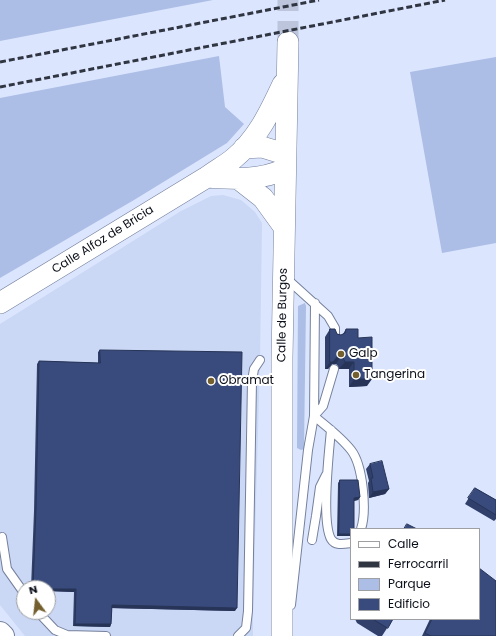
<!DOCTYPE html>
<style>
body{margin:0}
#map{position:relative;width:496px;height:636px;overflow:hidden;background:#dbe5fe;font-family:Poppins,sans-serif}
canvas{display:block}
.legend{position:absolute;left:350px;top:528px;width:130px;height:92px;box-sizing:border-box;background:#fff;border:1px solid #9d9fa3;margin:0;padding:5px 7px;list-style:none;font-size:12px;color:#0b0f19}
.legend li{display:flex;align-items:center;gap:8px;height:20px}
.legend b{width:20px;border:1px solid #9d9fa3}
.north{position:absolute;left:16px;top:580px;width:40px;height:40px;box-sizing:border-box;background:#fff;border:1px solid #9d9fa3;border-radius:50%;rotate:345deg;font-size:11px;font-weight:700;line-height:16px;text-align:center;color:#0b0f19}
.north::after{content:'';display:block;margin:auto;width:14px;height:18px;background:#745f2e;clip-path:polygon(50% 0,100% 100%,50% 72%,0 100%)}
</style>
<div id="map">
<canvas width="496" height="636"></canvas>
<ul class="legend">
<li><b style="height:5px;background:#fff"></b>Calle</li>
<li><b style="height:5px;background:#303542"></b>Ferrocarril</li>
<li><b style="height:11px;background:#acbde6"></b>Parque</li>
<li><b style="height:11px;background:#384b7c"></b>Edificio</li>
</ul>
<div class="north">N</div>
</div>
<script>
const context = document.querySelector('canvas').getContext('2d');
context.lineJoin = 'round';
function paint(path, color) { context.fillStyle = color; context.fill(path, 'evenodd'); }
function stroke(path, color, width, dash) { context.strokeStyle = color; context.lineWidth = width; context.lineCap = dash ? 'butt' : 'round'; context.setLineDash(dash || []); context.stroke(path); }
function drawText(font, color, halo, rows, align = 'center') {
  context.font = font + ' Poppins,sans-serif'; context.lineWidth = 4; context.setLineDash([]); context.textBaseline = 'middle'; context.strokeStyle = halo; context.fillStyle = color; for (const [text, x, y, turn = 0] of rows) {
    context.save(); context.translate(x, y); context.rotate((+turn || 0) * Math.PI / 180); context.textAlign = isNaN(turn) ? turn : align; if (halo) context.strokeText(text, 0, 0); context.fillText(text, 0, 0); context.restore();
  }
}
paint(new Path2D(`
 M223,195L241,200L255,212L262,223L260,360L253,611V636H25L0,605V324L181,211L211,196ZM24,588H48V612H24Z`), '#cad7f5');
paint(new Path2D(`
 M0,0H213L0,41Z
 M219,56L225,107L244,124L227,143L134,200L0,278V98Z
 M496,57V243L442,253L410,72Z
 M305,303L306,306L304,446V449L301,450L297,448L298,306Z`), '#acbde6');
stroke(new Path2D(`
 M288,42V0`), '#bcc5dc', 21, [21, 10]);
const service = new Path2D(`
 M286,278L328,316L335,328V337
 M315,303L314,416C327,427 341,437 351,450C363,465 367,511 361,529
 M331,430C329,452 321,521 331,539C335,546 344,544 351,543
 M0,538L2,537L7,569L24,593
 M312,540L316,516L320,487L326,475
 M291,605L308,450L314,416L323,406L334,369
 M38,612L55,630L67,635L106,636
 M238,636L246,628L248,611L252,381L254,369L260,360`);
const tertiary = new Path2D(`
 M244,148L262,147L285,154
 M207,177C234,179 260,181 285,169
 M240,180L263,198L284,227
 M0,303L207,177C215,171 224,166 232,160C257,140 270,112 283,84
 M282,636V358L288,42`);
const primary = new Path2D(`
 M0,633L3,636`);
stroke(service, '#75809c', 10);
stroke(tertiary, '#75809c', 22);
stroke(primary, '#75809c', 24);
stroke(service, '#fff', 8);
stroke(tertiary, '#fff', 21);
stroke(primary, '#fff', 22);
stroke(new Path2D(`
 M0,62L319,0
 M0,87L445,0`), '#303542', 3, [6, 3]);
paint(new Path2D(`
 M330,329L337,334L341,335L343,334L346,329L358,338L367,386L349,387V369H339L338,366L336,364H332L328,369H325V337Z
 M100,350L235,611L112,608L111,624L110,627L73,626L74,592L48,591V588H31L34,511L37,364L39,361L98,363V352Z
 M370,464L389,489L385,494L369,498L368,483L369,481L366,469Z
 M340,480L360,497L358,500L354,501L351,529V536H337L338,483Z
 M475,488L496,500V519L494,521L465,504Z
 M496,580V636H422L430,619H479Z
 M355,619H393L382,636H378L357,623Z`), '#30406b');
paint(new Path2D(`
 M338,356H341L336,364H332L328,369H325L330,362Z
 M345,362H354L349,369H339Z
 M354,379H372L367,386L349,387Z
 M389,489L385,494L369,498L373,492Z
 M360,497L358,500L352,501L354,498Z
 M339,534H351V536H337Z
 M48,589H76L74,592L48,591Z
 M112,605L237,608L235,611L110,608Z
 M75,624H111L110,627L73,626Z`), '#273457');
const building = new Path2D(`
 M330,329H335L337,334L341,335L345,333L346,329H358V338L372,337V379H354V362H345L343,358L341,356H338L333,362H330Z
 M100,350L242,352L237,608L112,605L111,624H75L76,589H48V588H33L36,508L39,361L100,363Z
 M382,461L389,489L373,492L371,478H373L370,464Z
 M340,480H358L360,497L354,498V529H351V534H339Z
 M475,488L496,500V515L468,498Z
 M407,524L417,529H404Z
 M479,568L496,581V636H431L425,633L432,619H479Z
 M373,619H393L388,628Z`);
paint(building, '#384b7c');
stroke(building, '#273457', 1);
for (const [x, y, r, color] of [
 [341,354,4,"#745f2e"],
 [356,375,4,"#745f2e"],
 [211,381,4,"#745f2e"]
]) { const dot = new Path2D(); dot.arc(x, y, r, 0, 2 * Math.PI); context.fillStyle = color; context.fill(dot); stroke(dot, '#fff', 1.5); }
drawText('12px', '#0b0f19', '#fff', [
 ["Calle Alfoz de Bricia",103,240,-32],
 ["Calle de Burgos",283,315,-89]
]);
drawText('12px', '#0b0f19', '#fff', [
 ["Galp",349,354],
 ["Tangerina",364,375],
 ["Obramat",219,381]
], 'left');
</script>
